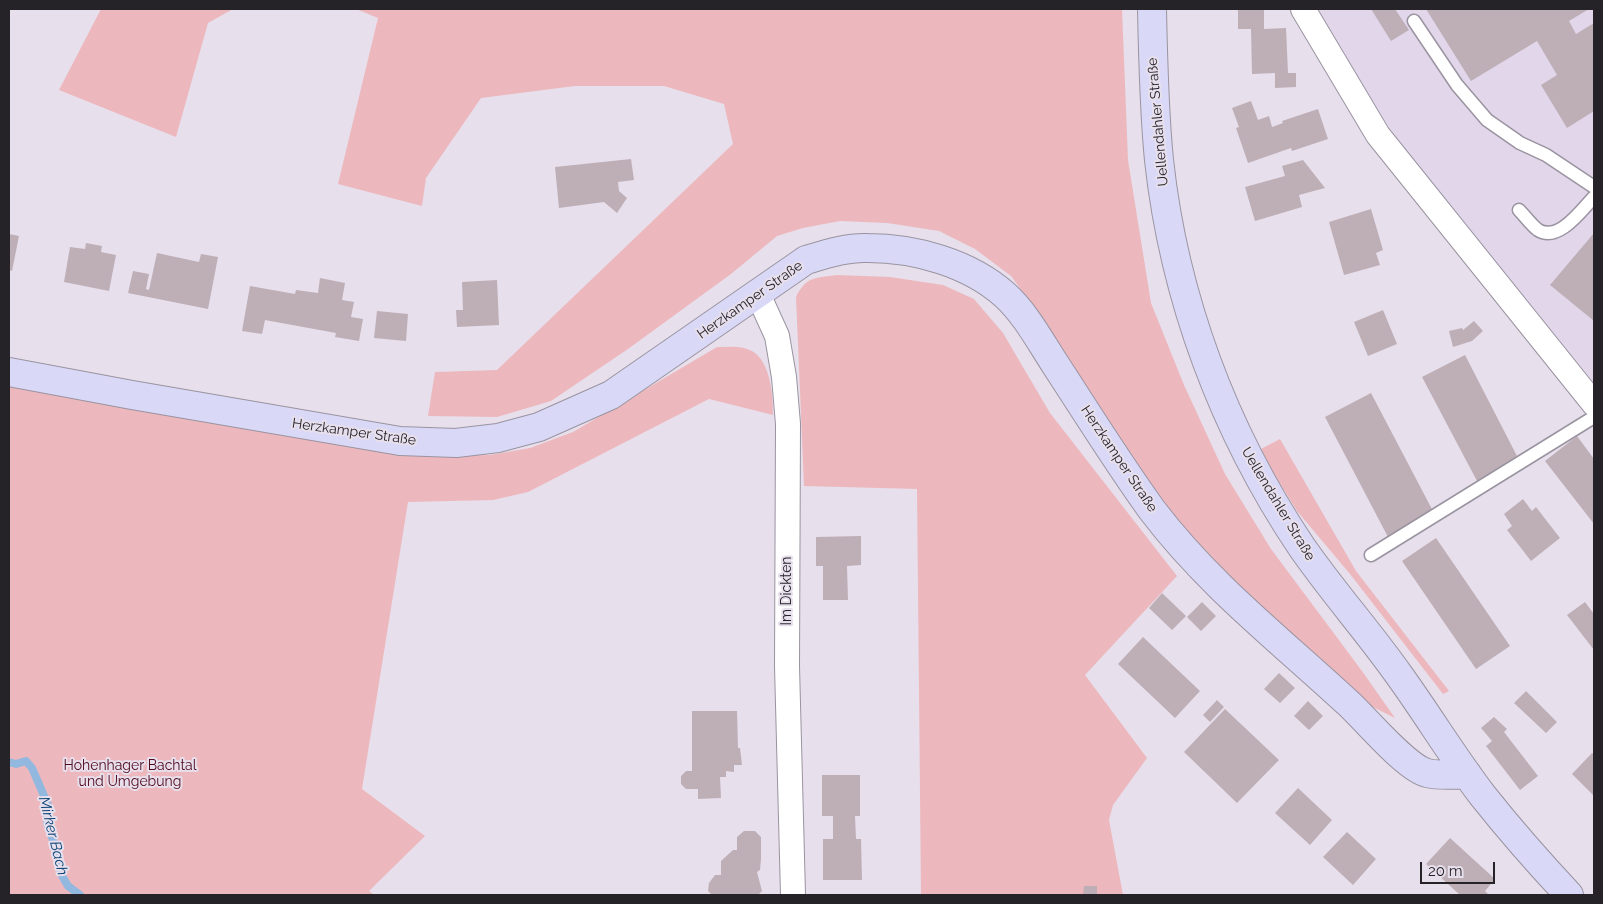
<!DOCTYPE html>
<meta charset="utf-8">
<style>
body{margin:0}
#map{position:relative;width:1603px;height:904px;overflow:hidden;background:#e7dfec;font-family:Raleway,sans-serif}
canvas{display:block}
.frame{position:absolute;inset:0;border:10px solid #262328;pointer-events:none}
.scale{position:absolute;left:1420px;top:862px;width:75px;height:22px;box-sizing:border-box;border:2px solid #262328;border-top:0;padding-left:6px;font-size:15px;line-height:18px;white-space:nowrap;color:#262328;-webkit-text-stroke:4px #e7dfec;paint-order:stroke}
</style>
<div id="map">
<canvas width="1603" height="904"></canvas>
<div class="frame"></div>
<div class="scale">20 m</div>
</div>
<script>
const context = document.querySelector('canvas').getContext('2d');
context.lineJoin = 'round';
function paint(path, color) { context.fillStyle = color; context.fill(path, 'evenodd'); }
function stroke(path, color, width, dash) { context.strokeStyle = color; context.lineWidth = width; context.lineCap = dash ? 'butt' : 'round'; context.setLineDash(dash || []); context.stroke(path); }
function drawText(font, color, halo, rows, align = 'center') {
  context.font = font + ' Raleway,sans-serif'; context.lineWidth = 4; context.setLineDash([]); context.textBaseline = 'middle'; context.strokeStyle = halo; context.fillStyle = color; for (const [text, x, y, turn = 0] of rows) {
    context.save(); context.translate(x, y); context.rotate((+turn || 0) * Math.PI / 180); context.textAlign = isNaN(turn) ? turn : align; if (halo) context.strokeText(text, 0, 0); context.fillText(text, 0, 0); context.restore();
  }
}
paint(new Path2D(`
 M1313,9H1594V392L1427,185Z`), '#e2d6eb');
paint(new Path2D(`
 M101,9H233L208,23L176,137L59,90Z
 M356,9H1122L1128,160L1151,303L1184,385L1225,474L1271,549L1362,671L1395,718L1365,703L1241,596L1185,531L1123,444L1045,322L1011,276L975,249L939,231L887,223L840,221L803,228L777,236L731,274L628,349L551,401L497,417L428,416L435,372L497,370L733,144L724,104L664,86H575L481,98L426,178L422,206L338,184L378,18Z
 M837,275L890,277L943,285L974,299L1003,333L1050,413L1177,576L1085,675L1147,758L1113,805L1109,820L1123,895H921L917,489L804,486L796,297C806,276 816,278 837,275Z
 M717,347C729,347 741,345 752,351C771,362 773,396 773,415L709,399L528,492L493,500L408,502L362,789L425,836L369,891L374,895H9V383L387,452L442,456L490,455L530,448L573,432Z
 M1280,439L1356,571L1449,691L1443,694L1350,574L1297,511L1259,450Z`), '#edb8bd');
stroke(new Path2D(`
 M9,762L16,764L26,761L32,768L48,805L47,823L55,846L61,874L68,886L80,895`), '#92b8e0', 8);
paint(new Path2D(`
 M1238,9H1264V29L1286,28L1288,73H1296V87L1275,88V73L1252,74L1251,29H1238Z
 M1371,9H1395L1409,30L1391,41Z
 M1426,9H1589L1569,21L1576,34L1594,23V111L1567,128L1541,85L1557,75L1537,41L1471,81Z
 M1251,101L1258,120L1269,116L1272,127L1283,123L1282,121L1318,109L1328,139L1292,151L1291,148L1248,163L1236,128L1239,127L1232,108Z
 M631,159L634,180L618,182L619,191L627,198L617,213L604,202L559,208L555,167Z
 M1303,160L1325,188L1299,195L1302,207L1255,221L1245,187L1285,176L1282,166Z
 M1371,209L1383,250L1376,253L1380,265L1344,275L1329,222Z
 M1594,233V321L1550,285Z
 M9,234L19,236L12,271L9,270Z
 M86,243L102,246L101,252L116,255L109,291L64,282L70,247L85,249Z
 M157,253L199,262L201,254L218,257L208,309L128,293L133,271L149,274L146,289L149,290Z
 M320,278L345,283L342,300L354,302L351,317L363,319L359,341L335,337L336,333L265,320L262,334L242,331L250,286L295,294L296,290L318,293Z
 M497,280L499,325L457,327L456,310H463L462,282Z
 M1383,310L1397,344L1368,356L1354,322Z
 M377,311L408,314L406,341L374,338Z
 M1474,321L1483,331L1472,341L1453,347L1449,331L1462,328L1463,330Z
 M1465,355L1518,458L1477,481L1422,377Z
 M1371,393L1434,513L1388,537L1325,417Z
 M1577,436L1594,459V524L1545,461Z
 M1523,499L1532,511L1536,507L1560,538L1531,561L1507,530L1512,526L1504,514Z
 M861,536V565L847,566L848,600H823V566H816V537Z
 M1436,538L1510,646L1476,669L1402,561Z
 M1162,593L1186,616L1172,630L1149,608Z
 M1202,602L1216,616L1201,631L1187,617Z
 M1585,602L1594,614V650L1567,615Z
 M1143,637L1200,691L1175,718L1118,664Z
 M1279,673L1295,688L1280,703L1264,689Z
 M1526,691L1557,722L1546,733L1514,703Z
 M1217,700L1224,707L1210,722L1203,715Z
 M1308,701L1323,716L1309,730L1294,716Z
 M1225,709L1279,760L1237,803L1184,752Z
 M692,711H737L738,748H740L742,765H734V772L726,771V777H720L721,798L698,799V789H686L681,784V776L686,771H692Z
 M1494,717L1507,729L1504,732L1538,776L1520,790L1486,746L1492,741L1481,728Z
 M1592,753L1594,754V796L1572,774Z
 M822,775H860V816H855L856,839H861L862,880H823V839H833V816H822Z
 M1298,788L1332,820L1310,845L1275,813Z
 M744,831H755L761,837V859L760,870L757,872L762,891L758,895H712L708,891L709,883L715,875H721V861L733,850H737V837Z
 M1347,832L1376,859L1353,885L1323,857Z
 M1450,838L1495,879L1485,891L1489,895H1460L1426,864Z
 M1084,886H1097V895H1083Z`), '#beafb7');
const lane = new Path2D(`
 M1414,21L1457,85L1487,120L1520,143L1546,155L1594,187
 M1519,210C1525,216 1531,225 1538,230C1559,243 1582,209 1594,197
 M1371,555L1594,417`);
const street = new Path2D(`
 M1303,9L1378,135L1594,404
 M757,292L777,336L784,377L788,424L787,666L793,895`);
const secondary = new Path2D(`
 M1152,9C1153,59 1154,110 1159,160C1174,298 1224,431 1301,546C1332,591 1368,631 1399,675C1428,715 1453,757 1483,796C1510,830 1539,863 1569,895
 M9,372L132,395L400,441L456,443L498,438L539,427L611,395L806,260C826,254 847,247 868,248C915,248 969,263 1005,295C1025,313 1040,341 1055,364C1087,413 1118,463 1152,510C1208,584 1280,640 1347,702C1366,719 1405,767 1427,773C1440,776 1454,775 1467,774`);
stroke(lane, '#9a93a0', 15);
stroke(street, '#9a93a0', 26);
stroke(secondary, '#9a93a0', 30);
stroke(lane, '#fff', 12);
stroke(street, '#fff', 24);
stroke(secondary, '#d9d9f7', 28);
drawText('14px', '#262328', '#e7dfec', [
 ["Uellendahler Straße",1158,122,-95],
 ["Herzkamper Straße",750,300,-35],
 ["Herzkamper Straße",354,432,8],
 ["Herzkamper Straße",1119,459,56],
 ["Uellendahler Straße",1278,504,59],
 ["Im Dickten",787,591,-90]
]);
drawText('14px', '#50091b', '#e7dfec', [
 ["Hohenhager Bachtal",130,766],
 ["und Umgebung",130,782]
]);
drawText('italic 15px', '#0e4678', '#e7dfec', [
 ["Mirker Bach",53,836,76]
]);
</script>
